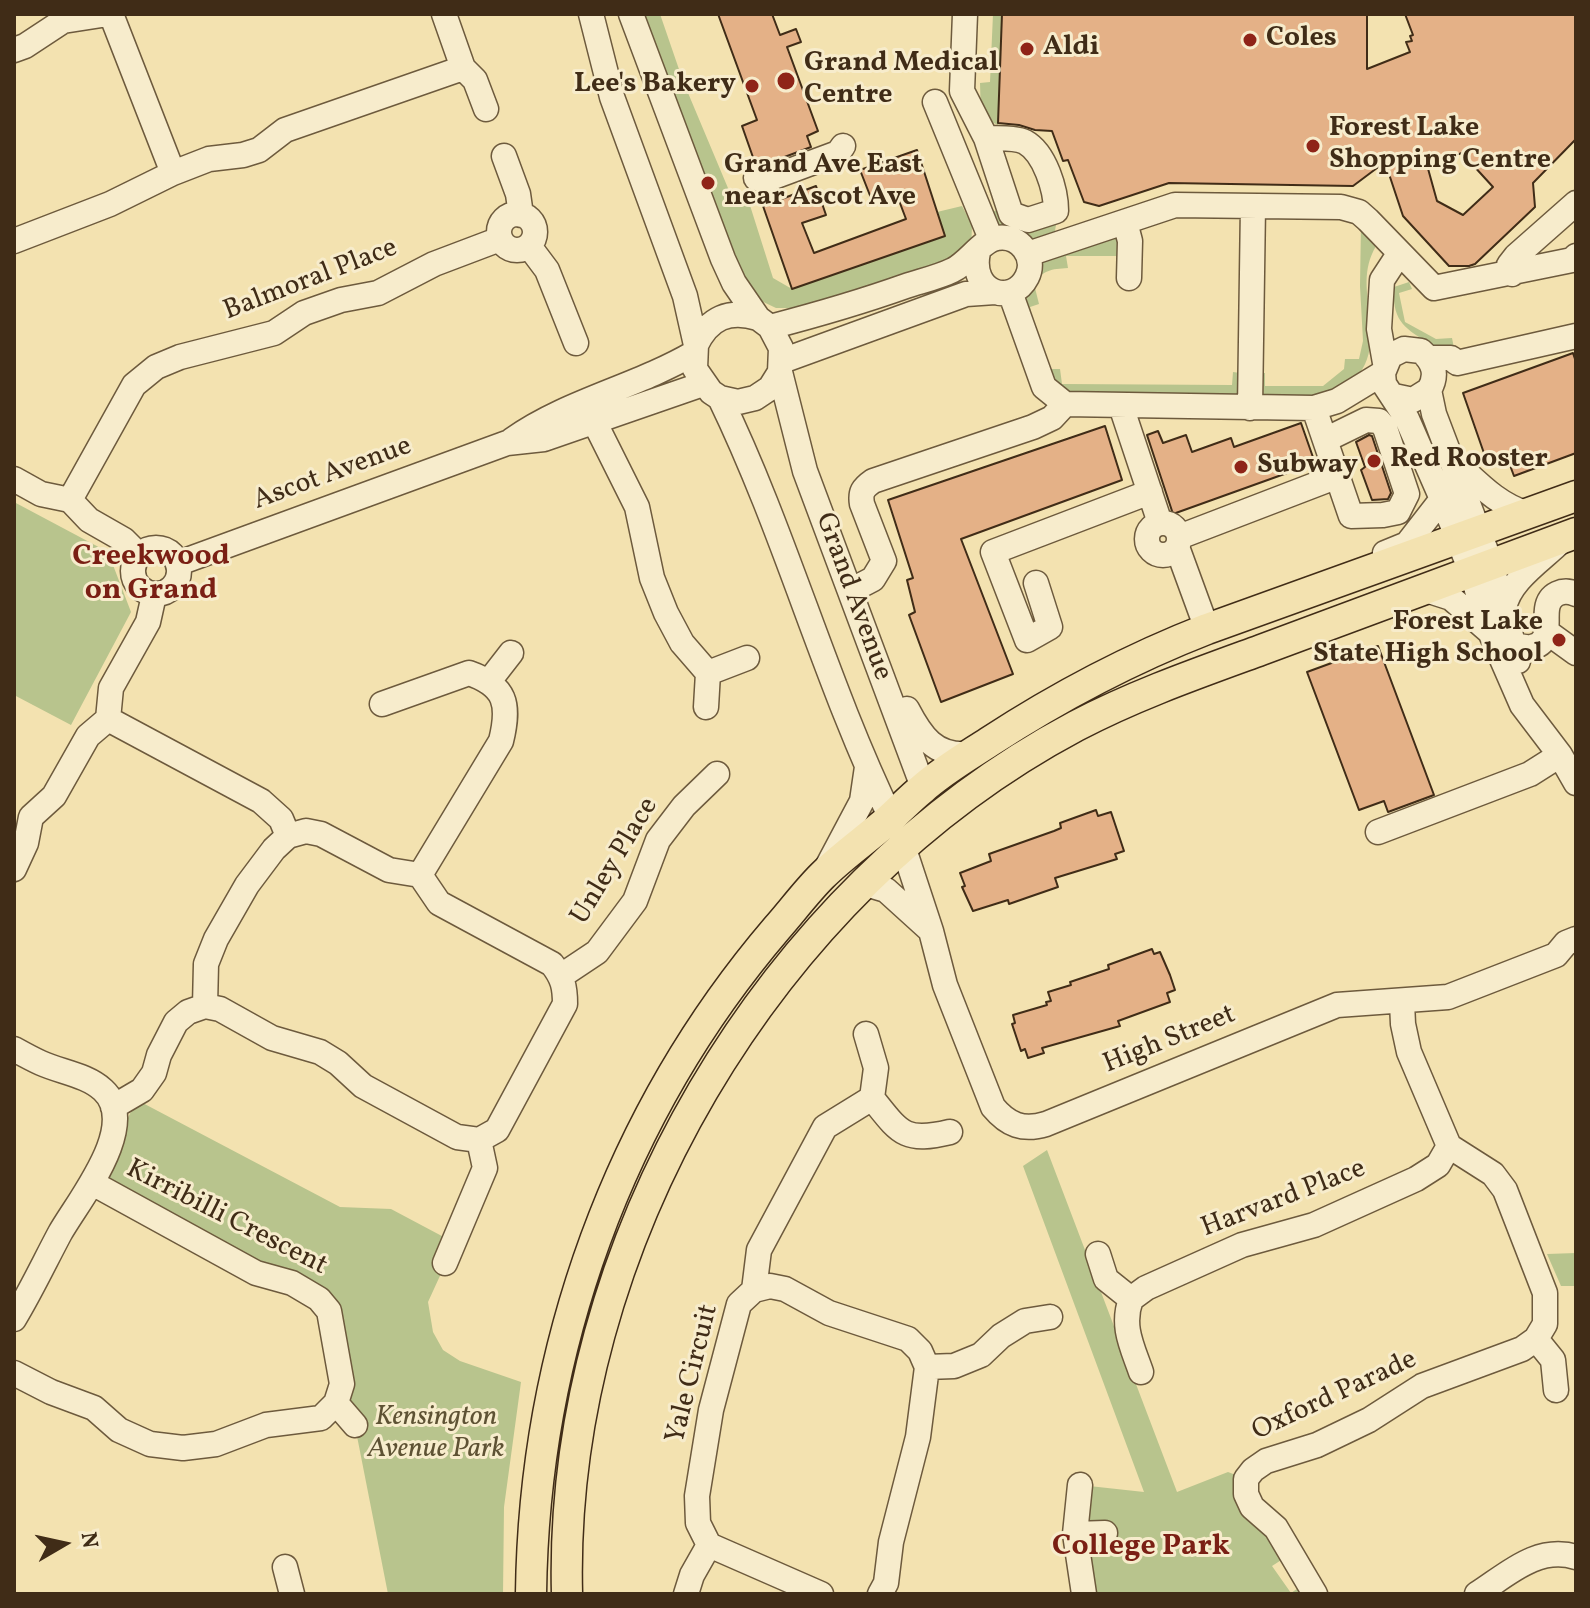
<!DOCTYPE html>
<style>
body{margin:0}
#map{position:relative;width:1590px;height:1608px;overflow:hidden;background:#f3e2b0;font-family:Vollkorn,serif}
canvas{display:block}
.frame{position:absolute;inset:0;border:16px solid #402c17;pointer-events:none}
.north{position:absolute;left:24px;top:1504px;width:80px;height:80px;-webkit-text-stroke:6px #f7eccc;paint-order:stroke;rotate:81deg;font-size:22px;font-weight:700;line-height:32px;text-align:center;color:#402c17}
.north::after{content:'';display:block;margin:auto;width:28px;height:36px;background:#402c17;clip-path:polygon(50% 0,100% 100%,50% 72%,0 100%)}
</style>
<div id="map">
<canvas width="1590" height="1608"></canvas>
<div class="frame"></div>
<div class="north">N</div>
</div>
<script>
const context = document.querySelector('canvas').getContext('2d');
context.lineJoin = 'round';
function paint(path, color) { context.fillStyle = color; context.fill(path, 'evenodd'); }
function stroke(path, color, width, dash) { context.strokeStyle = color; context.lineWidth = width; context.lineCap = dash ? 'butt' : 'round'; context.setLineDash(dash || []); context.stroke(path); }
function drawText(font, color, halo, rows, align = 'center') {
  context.font = font + ' Vollkorn,serif'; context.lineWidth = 6; context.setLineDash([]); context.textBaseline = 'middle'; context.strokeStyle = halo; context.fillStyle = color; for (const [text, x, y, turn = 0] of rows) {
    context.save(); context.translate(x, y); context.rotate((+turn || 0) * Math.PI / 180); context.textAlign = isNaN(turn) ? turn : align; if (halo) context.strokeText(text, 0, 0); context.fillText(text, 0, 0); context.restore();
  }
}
paint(new Path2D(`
 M640,14H660L683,81L733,200L747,196L773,278L792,289L945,236L937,212L962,206L972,225L971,253L822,306L794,308H776L757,299L736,266Z
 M993,14H1002L998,125L981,117L980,83L990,82Z
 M1004,208L1054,220L1056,225L1054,236C1031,247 1000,236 991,212Z
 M1361,223L1375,240L1376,246C1362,270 1367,292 1370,318C1379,397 1320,400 1258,400L1259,373H1265V386H1323L1344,369L1345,359H1359L1363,341L1360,286Z
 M1115,235L1121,241L1123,269H1119L1116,256H1066L1068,268C1051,269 1043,270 1034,284L1039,304L1030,307L1031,311L1027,313L1047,369H1060L1062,384L1232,385L1233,372L1240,373L1245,382L1244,393L1233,399L1077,397L1059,392L1048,381L1021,302C1028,286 1033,268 1047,258Z
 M1409,282L1412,289L1399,293L1405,322L1436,339L1452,338L1455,353C1438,352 1439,350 1427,342C1402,327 1392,318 1394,287Z
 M14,502L108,552L131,612L71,725L14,695Z
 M137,1100L340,1207L391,1209L455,1243L428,1302L433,1332L443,1350L460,1361L521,1382L504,1507L503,1594H388L355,1426L328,1311L94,1184Z
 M1047,1150L1177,1492L1228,1472L1246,1479L1315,1594H1084L1080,1485L1144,1492L1023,1166ZM1286,1557L1304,1584L1291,1593L1272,1566Z
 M1576,1253V1286H1561L1547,1254Z`), '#b8c48d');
const building = new Path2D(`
 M718,14H772L780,35L796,29L801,42L787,47L818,131L807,136L811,147L766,164L755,163L742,126L757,120Z
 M1002,14H1367V69L1410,52L1406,42L1412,41L1410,36L1413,35L1405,14H1576V139L1533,183L1535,207L1475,264L1469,266H1449L1403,216L1385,162L1353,186L1169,183L1099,206L1084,202L1068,160L1063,161L1052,131L1035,130L1019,125L998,123ZM1462,153L1493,187L1463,215L1437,201L1427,165Z
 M917,150L945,236L792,289L763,206L816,186L826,215L802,223L814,253L906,219L895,190L871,198L860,170Z
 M1573,353L1576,362V453L1514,476L1505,452L1486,459L1463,393Z
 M1301,423L1315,463L1173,514L1147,435L1158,431L1163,443L1186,435L1192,452L1231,438L1234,447Z
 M1105,426L1122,480L961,539L1013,674L941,702L909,615L915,612L907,580L913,578L888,500Z
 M1369,435L1372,436L1391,493L1388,499L1372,500L1361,470L1365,467L1356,442Z
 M1378,646L1434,795L1388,812L1384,801L1359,810L1307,672Z
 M1096,810L1098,816L1111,812L1124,851L1115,854L1117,859L1055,878L1058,887L1029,897L1009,904L1008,900L973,911L962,887L965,886L960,873L991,861L989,854L1054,831L1061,828L1060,823Z
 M1152,949L1154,954L1160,952L1170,975L1175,990L1167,993L1170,1002L1118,1021L1120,1026L1042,1048L1044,1053L1028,1058L1025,1049L1021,1051L1012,1024L1015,1023L1013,1015L1047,1005L1046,1002L1051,1001L1048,992L1071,985L1070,982L1109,969L1108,965Z`);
paint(building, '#e4b187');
stroke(building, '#402c17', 2);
const minor = new Path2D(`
 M111,14L173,173
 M444,14L463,68L475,80L486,109
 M591,14L612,97L685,296L696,345L695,369L711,392L720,398L738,402L755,398L770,388L780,372L781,348L770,327L758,318L734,283L723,259L631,14
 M965,14L962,91L986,138L1011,214L1028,220L1056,211C1056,190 1045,153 1025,142C1015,137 997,139 986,138
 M14,50L25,46L63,21L108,14
 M935,102L991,239
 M504,156L518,194L521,215
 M756,178L768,179L838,153L843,146
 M499 232a18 18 0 1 1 36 0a18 18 0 1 1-36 0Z
 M1125,222L1130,241L1129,278
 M14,241L110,204L173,173L209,159L243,155L259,150L285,130L463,68
 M529,246L547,270L576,343
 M1028,254L1175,205L1341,207L1359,212L1368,220L1434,288L1572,260L1576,256
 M1512,274L1509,265L1516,256L1576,203
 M1010,292L1044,387L1065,404L1314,408L1337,401L1383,373
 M770,327C816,315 861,302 906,286C921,281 939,277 953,270C968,263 982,240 997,238C1019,234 1037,257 1027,277C1012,307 969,293 978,252
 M696,345C709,318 729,309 758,318
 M1429,358H1451L1457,363L1576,336
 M782,361L966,294L995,292
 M1385,363L1379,329L1382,280L1399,254
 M780,372L805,471L923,787
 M1429,390L1434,414L1491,564L1518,661
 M1394,396L1413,400L1429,390C1438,375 1434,362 1421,351L1404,349L1390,356L1383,373L1384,384L1407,419L1442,499L1471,571L1491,634L1522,705L1560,755L1576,783
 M720,398C786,534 825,682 891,818
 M585,403L637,507L652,578L666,613L682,643L708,673
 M1121,406L1160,523
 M1250,408L1253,206
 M1314,408L1351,516L1383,515L1398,512L1407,494L1385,428L1379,421L1366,420L1325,440
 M512,440C567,401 636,387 694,353
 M1456,463C1479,484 1498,505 1528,514
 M14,479L41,494L70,500L89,520L124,540L138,554
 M70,500L134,385L156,367L180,357L274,333L304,313L341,300L378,293L434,264L500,239
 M1147 539a16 16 0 1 1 32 0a16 16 0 1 1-32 0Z
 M1179,537L1338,476
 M1177,547L1207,629
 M133 571a23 23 0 1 1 46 0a23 23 0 1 1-46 0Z
 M1385,553L1407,544L1442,499
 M179,563L507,443L544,439L703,384
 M1036,583L1050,627L1027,640L993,552L1150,492
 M1423,589L1451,598L1490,632
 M850,591L873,579L884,561L862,504C860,492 863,488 873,481L1033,427L1052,418L1065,404
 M1504,609C1508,581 1542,560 1561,541
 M1547,632L1576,653
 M1511,644C1517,645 1525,648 1531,647C1552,644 1545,623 1547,609C1549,594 1563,588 1576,594
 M490,680L511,653
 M382,704L469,673C506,686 510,704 501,741L420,875
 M706,707L708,673L747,658
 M907,709C921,736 935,757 969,754
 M108,719L261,801L281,819L288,836
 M1378,832L1530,774L1560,755
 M903,846L931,931L945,985L993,1107C1008,1125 1023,1131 1046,1124L1337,1005L1448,997L1556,955L1566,943L1576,939
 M827,867L862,801L867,767
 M14,869L26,843L31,817L54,796L88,736L108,719L111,688L148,622L154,595
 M866,884L886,890L929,929
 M561,976L597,952L635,901L658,840L684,806L717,774
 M866,1034L876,1068L872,1098C900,1133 904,1143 950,1132
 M14,1049C23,1054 32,1059 41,1063C61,1072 87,1075 103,1090C141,1125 78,1201 60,1233C45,1261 31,1291 14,1319
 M113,1107L142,1090L154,1073L159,1055L176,1022L188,1012L205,1006L220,1009L272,1038L320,1052L338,1063L363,1086L457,1137L479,1140L497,1130L565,1004C565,987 563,978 552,964L439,903L420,875L389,870L321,834L306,831L288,836L274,849L247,885L216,939L206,964L205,1006
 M94,1184L256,1273L292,1283L319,1299L329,1311L342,1384L336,1403L355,1425
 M1098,1254L1106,1279L1131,1299C1121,1326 1132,1346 1141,1372
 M445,1263L485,1168L479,1140
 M754,1290L759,1250L825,1127L872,1098
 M1131,1299L1146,1288L1242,1245L1314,1225L1416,1179L1438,1165L1449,1146
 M1536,1339L1553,1360L1556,1390
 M927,1367L954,1366L981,1355L1001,1336L1025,1321L1050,1317
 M14,1373L51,1392L94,1408L119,1430L150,1444L183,1448L216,1444L266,1425L321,1418L336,1403
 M1080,1485L1075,1534L1084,1594
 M1075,1534L1105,1533
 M285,1567L292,1594
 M686,1594L692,1575L709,1545
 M821,1594L709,1545L698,1523L697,1496L711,1410L739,1304L754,1290L770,1286L785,1289L829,1313L908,1339L920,1351L927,1367L918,1437L891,1542L886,1583L880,1594
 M1315,1594L1276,1528L1252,1507L1246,1494V1479L1253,1470L1266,1461L1317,1445L1369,1420L1422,1386L1522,1349L1536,1339L1545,1324V1293L1505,1190L1493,1174L1449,1146L1409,1052L1403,1024L1402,1002
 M1477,1594C1507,1575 1537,1545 1576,1557`);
const major = new Path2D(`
 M531,1594C534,1350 618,1114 777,928C792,911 806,892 822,876C840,858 861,843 880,827C895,815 907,801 922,789C942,771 966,757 989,742C1058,697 1130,659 1207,629L1576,496
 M567,1594C558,1246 769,889 1076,726C1135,695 1198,673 1261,650C1366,610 1471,573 1576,533`);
stroke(minor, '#6d5a3d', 27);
stroke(major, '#402c17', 33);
stroke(minor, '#f7eccc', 24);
stroke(major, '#f3e2b0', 30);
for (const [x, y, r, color] of [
 [1250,40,8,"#8f2418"],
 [1027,49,8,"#8f2418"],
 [786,81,10,"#8f2418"],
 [752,86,8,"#8f2418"],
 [1313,146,8,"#8f2418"],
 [708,183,8,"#8f2418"],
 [1374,461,8,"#8f2418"],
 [1241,467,8,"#8f2418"],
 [1559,640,8,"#8f2418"]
]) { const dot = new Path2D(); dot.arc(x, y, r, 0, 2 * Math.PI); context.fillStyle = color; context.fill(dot); stroke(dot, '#f7eccc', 3); }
drawText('bold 28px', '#402c17', '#f7eccc', [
 ["Coles",1266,40],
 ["Aldi",1043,49],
 ["Grand Medical",804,65],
 ["Centre",804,97],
 ["Lee's Bakery",736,86,"right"],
 ["Forest Lake",1329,130],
 ["Shopping Centre",1329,162],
 ["Grand Ave East",724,167],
 ["near Ascot Ave",724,199],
 ["Red Rooster",1390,461],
 ["Subway",1257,467],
 ["Forest Lake",1543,624,"right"],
 ["State High School",1543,656,"right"]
], 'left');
drawText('28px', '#402c17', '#f7eccc', [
 ["Balmoral Place",311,281,-21],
 ["Ascot Avenue",333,475,-20],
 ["Grand Avenue",852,597,70],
 ["Unley Place",616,862,-59],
 ["High Street",1170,1041,-22],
 ["Harvard Place",1284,1200,-21],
 ["Kirribilli Crescent",226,1219,27],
 ["Yale Circuit",694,1374,-76],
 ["Oxford Parade",1335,1397,-25]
]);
drawText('italic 28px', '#5e5234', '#f7eccc', [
 ["Kensington",436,1419],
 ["Avenue Park",436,1451]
]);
drawText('bold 30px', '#7a1f14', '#f7eccc', [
 ["Creekwood",151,558],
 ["on Grand",151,592],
 ["College Park",1141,1548]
]);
</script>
